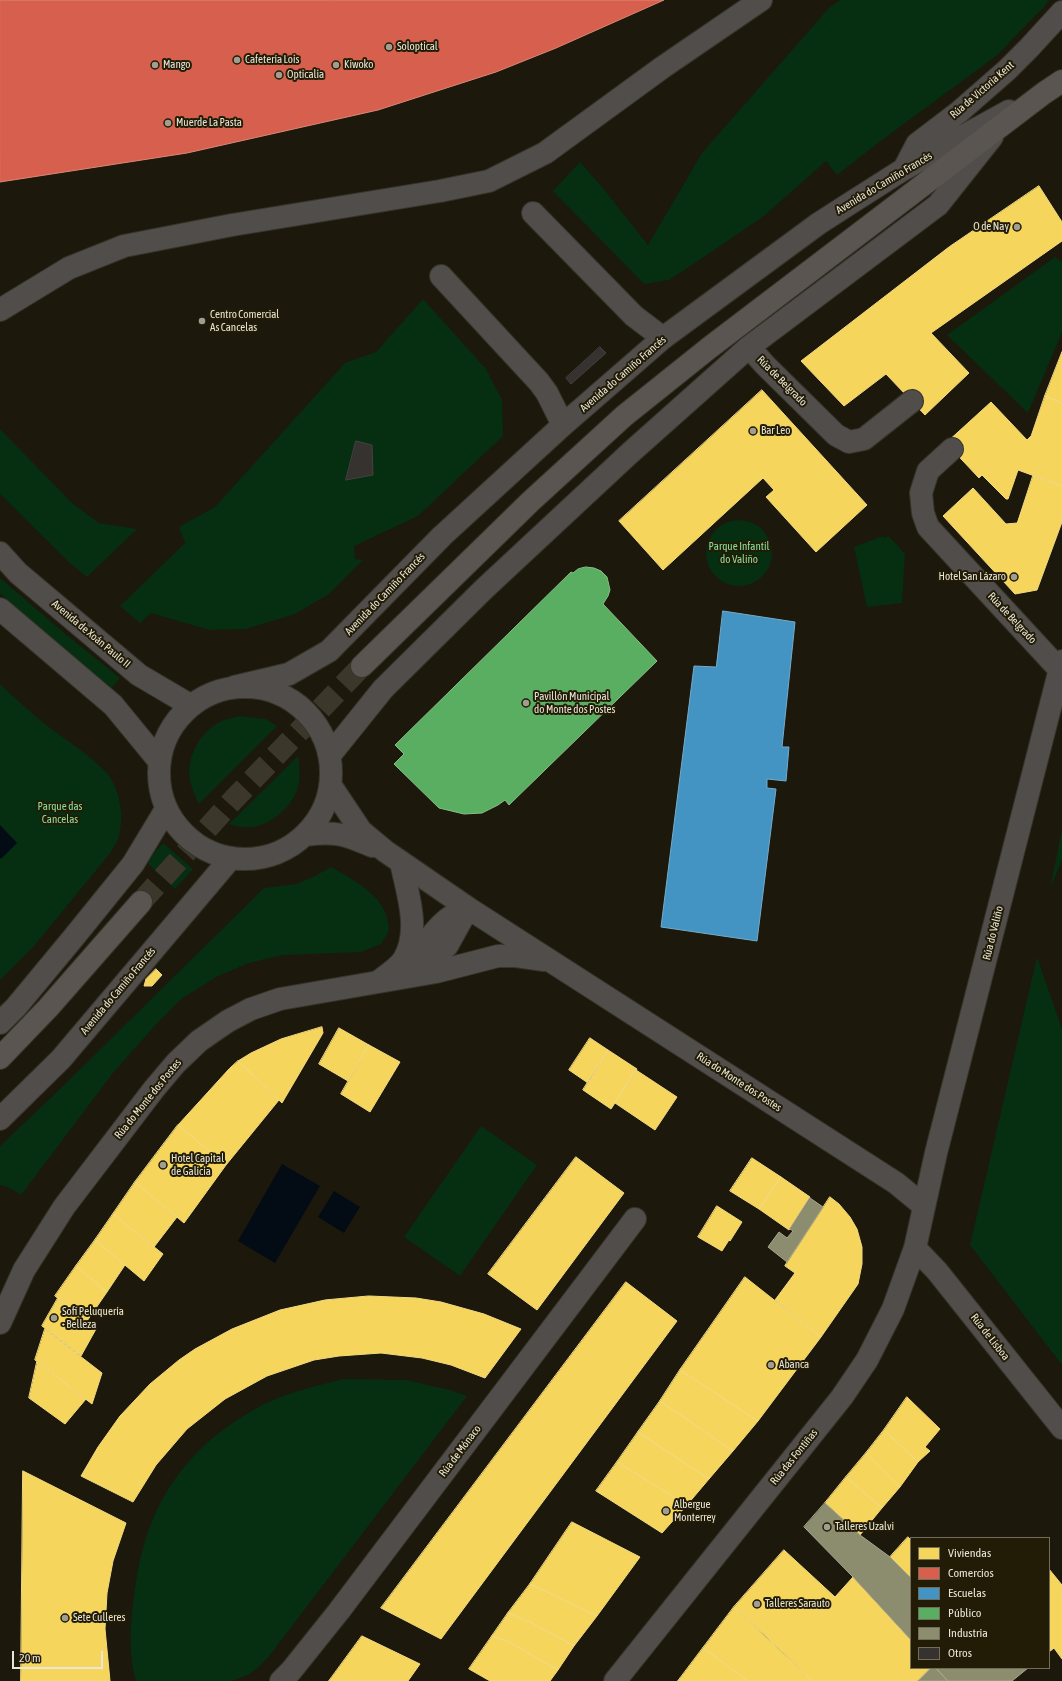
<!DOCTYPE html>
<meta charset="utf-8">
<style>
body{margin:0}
#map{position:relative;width:1062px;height:1681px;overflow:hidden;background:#1c180c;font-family:"Asap Condensed",sans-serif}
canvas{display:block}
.legend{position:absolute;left:910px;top:1537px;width:140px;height:132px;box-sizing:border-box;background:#221c06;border:1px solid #726d5a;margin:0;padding:5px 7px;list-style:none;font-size:12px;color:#e9e6d8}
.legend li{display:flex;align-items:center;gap:8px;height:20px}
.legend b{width:20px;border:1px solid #726d5a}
.scale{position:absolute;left:12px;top:1651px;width:91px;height:18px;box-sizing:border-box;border:2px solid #e9e6d8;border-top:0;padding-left:5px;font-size:12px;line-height:14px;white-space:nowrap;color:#e9e6d8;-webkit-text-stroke:3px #221c06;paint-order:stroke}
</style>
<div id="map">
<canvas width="1062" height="1681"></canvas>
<ul class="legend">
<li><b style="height:11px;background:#f6d55c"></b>Viviendas</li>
<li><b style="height:11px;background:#d6604d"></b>Comercios</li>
<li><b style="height:11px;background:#4393c3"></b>Escuelas</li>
<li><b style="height:11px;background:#5aae61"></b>Público</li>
<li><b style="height:11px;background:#8c8c6e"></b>Industria</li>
<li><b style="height:11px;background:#353230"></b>Otros</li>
</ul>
<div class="scale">20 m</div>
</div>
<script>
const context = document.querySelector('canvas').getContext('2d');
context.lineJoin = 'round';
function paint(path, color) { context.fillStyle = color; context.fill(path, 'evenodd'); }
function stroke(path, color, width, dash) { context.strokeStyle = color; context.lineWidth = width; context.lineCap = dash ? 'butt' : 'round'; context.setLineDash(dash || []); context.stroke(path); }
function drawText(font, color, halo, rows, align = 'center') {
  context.font = font + ' "Asap Condensed",sans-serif'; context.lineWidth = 4; context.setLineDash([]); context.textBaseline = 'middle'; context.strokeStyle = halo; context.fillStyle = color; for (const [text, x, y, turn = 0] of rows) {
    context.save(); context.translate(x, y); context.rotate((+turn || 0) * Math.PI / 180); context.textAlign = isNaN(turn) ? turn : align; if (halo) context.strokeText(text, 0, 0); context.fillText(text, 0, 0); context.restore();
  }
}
paint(new Path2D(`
 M840,0H1049L1045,6L996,56L878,143L837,175L826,161L764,216L695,263L669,280L644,284L553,191L580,162L602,187L648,245L702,153L829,8Z
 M1055,257L1062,262V332L1028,413L947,335Z
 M423,299L486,369L502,400L503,436L418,516L354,546L355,559L363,560L329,594L295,614L246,629L209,630L151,613L140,623L120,606L185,543L179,527L215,507L345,363L376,352Z
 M0,429L72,503L99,523L137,529L87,577L71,564L0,494Z
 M706 553a33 33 0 1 1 66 0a33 33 0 1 1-66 0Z
 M883,536L884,538L889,536L905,554L902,603L867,607L854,547Z
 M0,578L68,636L120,678L112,688L34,625L0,593Z
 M0,684C15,698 30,712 46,725C66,740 89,754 106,772C120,788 125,818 118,839C115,847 109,855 103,862L33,947L0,980Z
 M239,716L266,719L277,726L199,804C194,794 189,782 189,771C190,752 202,731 218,723C225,719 232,718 239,716Z
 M298,756C300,768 301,782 296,793C288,811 266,829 245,827C240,827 234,825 229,824Z
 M1062,829V860L1050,889Z
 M163,843L193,869L175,889L146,862Z
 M331,867C350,878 374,890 384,910C388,916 388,925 389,931L381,944L361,952L282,955L249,963L218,976L181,999L151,1030L113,1073L21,1195L10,1188L0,1185V1146L62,1087L264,888L296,884L315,876Z
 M1037,957L1062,1029V1365L970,1245Z
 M481,1126L537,1165L460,1276L404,1237Z
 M344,1379L406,1380L450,1390L467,1396L270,1655L259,1667L248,1675L232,1681H136C127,1650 131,1618 135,1588C145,1512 179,1455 245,1415C253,1411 260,1405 269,1402C293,1391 319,1385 344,1379Z`), '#062e11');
paint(new Path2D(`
 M0,825L17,843L1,859L0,858Z
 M282,1164L320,1186L275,1263L238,1241Z
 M334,1191L360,1207L344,1233L318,1217Z`), '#030c15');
const homes = new Path2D(`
 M1039,186L1062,222V241L931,333L969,373L925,415L886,374L844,406L801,361L949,247Z
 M1062,352V403L1045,396Z
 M762,390L867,505L816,552L766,497L774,490L763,478L663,570L619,521Z
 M1045,396L1062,403V486L1018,470L1008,499H1006L982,475L979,478L946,443L991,402L1027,440L1031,436Z
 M1033,476L1062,486V522L1037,590L1015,594L943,516L973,488L1006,524L1017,523Z
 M156,969L162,975L152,986H144L146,979Z
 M322,1027L323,1033L282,1103L238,1061L251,1053L281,1039Z
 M339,1028L369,1045L348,1081L319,1064Z
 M590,1038L608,1050L588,1083L569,1070Z
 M369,1045L400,1062L370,1112L341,1094Z
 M608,1050L637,1069L611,1109L583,1090Z
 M238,1061L279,1100L226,1165L178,1125L229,1069Z
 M636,1070L677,1097L655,1130L615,1103Z
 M178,1125L226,1165L184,1223L135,1182Z
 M576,1157L624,1193L537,1310L488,1274Z
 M752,1158L781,1177L759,1209L730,1191Z
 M781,1177L810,1197L789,1230L759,1209Z
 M135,1182L177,1217L154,1247L113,1214Z
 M830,1197L839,1204L850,1217L857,1229L862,1247V1264L858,1284L821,1337L775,1300L795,1273L785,1266Z
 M717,1206L742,1222L730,1241L729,1240L722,1251L698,1237Z
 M113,1214L163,1254L144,1281L95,1240Z
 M95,1240L125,1265L107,1292L76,1266Z
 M76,1266L107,1292L87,1321L55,1296Z
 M745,1277L821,1337L758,1421L680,1370Z
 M626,1282L677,1321L441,1639L381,1608Z
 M369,1296L416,1298L441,1302L484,1314L521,1329L485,1378L451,1365L422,1358L381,1353L339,1356L314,1360L267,1376L225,1399L187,1429L156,1465L133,1502L81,1476L98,1447L120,1416L150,1384L179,1360L195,1349L232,1329L280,1310L325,1300Z
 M58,1298L96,1329L81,1356L42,1326Z
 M45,1329L102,1373L92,1404L35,1360Z
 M37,1362L86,1399L65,1424L29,1398Z
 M680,1370L758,1421L733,1451L660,1401Z
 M907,1397L940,1429L925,1447L930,1451L918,1462L884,1430Z
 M660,1401L733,1451L709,1479L638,1432Z
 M884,1430L918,1462L900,1487L866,1453Z
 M638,1432L709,1479L687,1505L617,1462Z
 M866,1453L900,1487L882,1508L846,1477Z
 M617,1462L687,1505L662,1533L596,1491Z
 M23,1471L126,1523L113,1561L107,1593L105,1629L110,1681H21Z
 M846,1477L882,1508L860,1535L825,1503Z
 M572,1522L640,1557L597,1616L530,1584Z
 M908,1537L911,1540V1578L890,1557Z
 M784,1550L835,1597L853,1577L911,1640V1668H931L918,1681H812L734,1607Z
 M1049,1569L1062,1585V1659L1054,1648L1049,1652Z
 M530,1584L597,1616L574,1646L532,1623L508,1613Z
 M734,1607L770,1640L812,1681H748L703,1648Z
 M508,1613L532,1623L574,1646L558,1670L509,1642L492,1636Z
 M362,1636L420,1664L408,1681H329Z
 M492,1636L509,1642L558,1670L550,1681H490L469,1669Z
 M703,1648L740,1675L748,1681H678Z`);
paint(homes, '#f6d55c');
stroke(homes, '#f2da81', 1);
const shops = new Path2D(`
 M0,0H664L556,48L496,72L378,110L187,153L0,182Z`);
paint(shops, '#d6604d');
stroke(shops, '#dc8877', 1);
const schools = new Path2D(`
 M723,611L795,622L782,747H789L786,781L767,779V788L776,789L757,941L661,927L694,666L716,667Z`);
paint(schools, '#4393c3');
stroke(schools, '#75acc9', 1);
const public = new Path2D(`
 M586,567L594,568L601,571L607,577L610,590L608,596L603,604L657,661L509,805L505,800L498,805L482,813L464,814L439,808L394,764L404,754L395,745L571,572L573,573L578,569Z`);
paint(public, '#5aae61');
stroke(public, '#85bf85', 1);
const industry = new Path2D(`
 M810,1198L823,1207L787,1262L768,1247L779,1232L787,1238L793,1231L790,1229Z
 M825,1503L860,1535L890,1557L911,1578V1640L853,1577L804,1527Z
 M931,1668H936L948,1681H918Z
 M936,1668H1028L1012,1681H948Z`);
paint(industry, '#8c8c6e');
stroke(industry, '#a8a78e', 1);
const building = new Path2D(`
 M600,347L606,353L571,384L566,378Z
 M356,441L372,445L373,475L346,480Z`);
paint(building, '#353230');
stroke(building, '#454140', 1);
stroke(new Path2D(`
 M141,902L234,799L362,666`), '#3b372b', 22, [22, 11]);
const minor = new Path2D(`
 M904,169L917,144L959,112L1007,70L1029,48L1062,12
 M533,213L634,316L663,338
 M441,276L539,382L547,393L563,425
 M0,310L69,268L124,246L232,225L440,191L489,181L545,153L663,67L761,0
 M749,347L765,365L836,435L849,442L864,439L912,401
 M952,449L928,471L921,493L923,513L928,527L1059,669
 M0,553L18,573L139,675L190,705
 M0,609L113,705L159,761
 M159 773a86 86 0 1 1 172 0a86 86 0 1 1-172 0Z
 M234,687L289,674L329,651L442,536L563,425L663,338L818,224L849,204L904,169L1009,111
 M330,755L383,689L484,589L630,453L749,347L938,205L992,137
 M331,786L361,831L385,851L468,908L896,1183L924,1206
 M305,835C335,831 344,834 372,846
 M407,964C422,951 430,934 444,922C451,915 460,912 468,908
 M410,970L425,965L447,946L468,908
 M379,981C387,975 399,967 404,959C421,930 407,892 401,862
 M0,1023L16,1007L74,937L133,864L165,811
 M0,1119L61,1059L231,858
 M915,1248L937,1271L1062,1428
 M0,1323L24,1270L64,1207L154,1089L176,1063L199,1041L228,1021L251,1009L280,999L436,972L498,956H516L544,960
 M281,1681L291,1671L339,1611L635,1219
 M615,1681L842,1397L867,1360L893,1309L915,1248L936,1153L1062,661`);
const major = new Path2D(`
 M362,666L531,501L624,416L709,348L1044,93L1062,81
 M0,1058L48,1008L141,902`);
stroke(minor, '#37342a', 24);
stroke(major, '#37342a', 24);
stroke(minor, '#514d4a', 22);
stroke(major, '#5b5551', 22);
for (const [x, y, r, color] of [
 [389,47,4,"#a19e91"],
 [237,60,4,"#a19e91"],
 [155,65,4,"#a19e91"],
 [336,65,4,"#a19e91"],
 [279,75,4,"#a19e91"],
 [168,123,4,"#a19e91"],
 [1017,227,4,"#a19e91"],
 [202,321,4,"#a19e91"],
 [753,431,4,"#a19e91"],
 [1014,577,4,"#a19e91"],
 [526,703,4,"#a19e91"],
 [163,1165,4,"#a19e91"],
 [54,1318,4,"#a19e91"],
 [771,1365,4,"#a19e91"],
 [666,1511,4,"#a19e91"],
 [827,1527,4,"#a19e91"],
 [757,1604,4,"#a19e91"],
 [65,1618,4,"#a19e91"]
]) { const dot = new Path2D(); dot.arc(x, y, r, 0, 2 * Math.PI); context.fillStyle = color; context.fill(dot); stroke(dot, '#221c06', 1.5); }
drawText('11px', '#e9e6d8', '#221c06', [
 ["Soloptical",397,47],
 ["Cafetería Lois",245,60],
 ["Mango",163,65],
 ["Kiwoko",344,65],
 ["Opticalia",287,75],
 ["Muerde La Pasta",176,123],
 ["O de Nay",1009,227,"right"],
 ["Centro Comercial",210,315],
 ["As Cancelas",210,328],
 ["Bar Leo",761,431],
 ["Hotel San Lázaro",1006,577,"right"],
 ["Pavillón Municipal",534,697],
 ["do Monte dos Postes",534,710],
 ["Hotel Capital",171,1159],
 ["de Galicia",171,1172],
 ["Sofi Peluquería",62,1312],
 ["- Belleza",62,1325],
 ["Abanca",779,1365],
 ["Albergue",674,1505],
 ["Monterrey",674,1518],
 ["Talleres Uzalvi",835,1527],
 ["Talleres Sarauto",765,1604],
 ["Sete Culleres",73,1618]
], 'left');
drawText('11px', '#e9e6d8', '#221c06', [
 ["Rúa de Victoria Kent",982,90,-41],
 ["Avenida do Camiño Francés",884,183,-31],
 ["Avenida do Camiño Francés",623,374,-41],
 ["Rúa de Belgrado",782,381,45],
 ["Avenida do Camiño Francés",385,594,-46],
 ["Rúa de Belgrado",1012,618,47],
 ["Avenida de Xoán Paulo II",91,634,40],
 ["Rúa do Valiño",993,933,-76],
 ["Avenida do Camiño Francés",118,991,-50],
 ["Rúa do Monte dos Postes",739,1082,33],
 ["Rúa do Monte dos Postes",148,1099,-51],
 ["Rúa de Lisboa",990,1337,52],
 ["Rúa de Mónaco",460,1451,-53],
 ["Rúa das Fontiñas",794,1457,-51]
]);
drawText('11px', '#8ae19c', '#221c06', [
 ["Parque Infantil",739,547],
 ["do Valiño",739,560],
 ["Parque das",60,807],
 ["Cancelas",60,820]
]);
</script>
